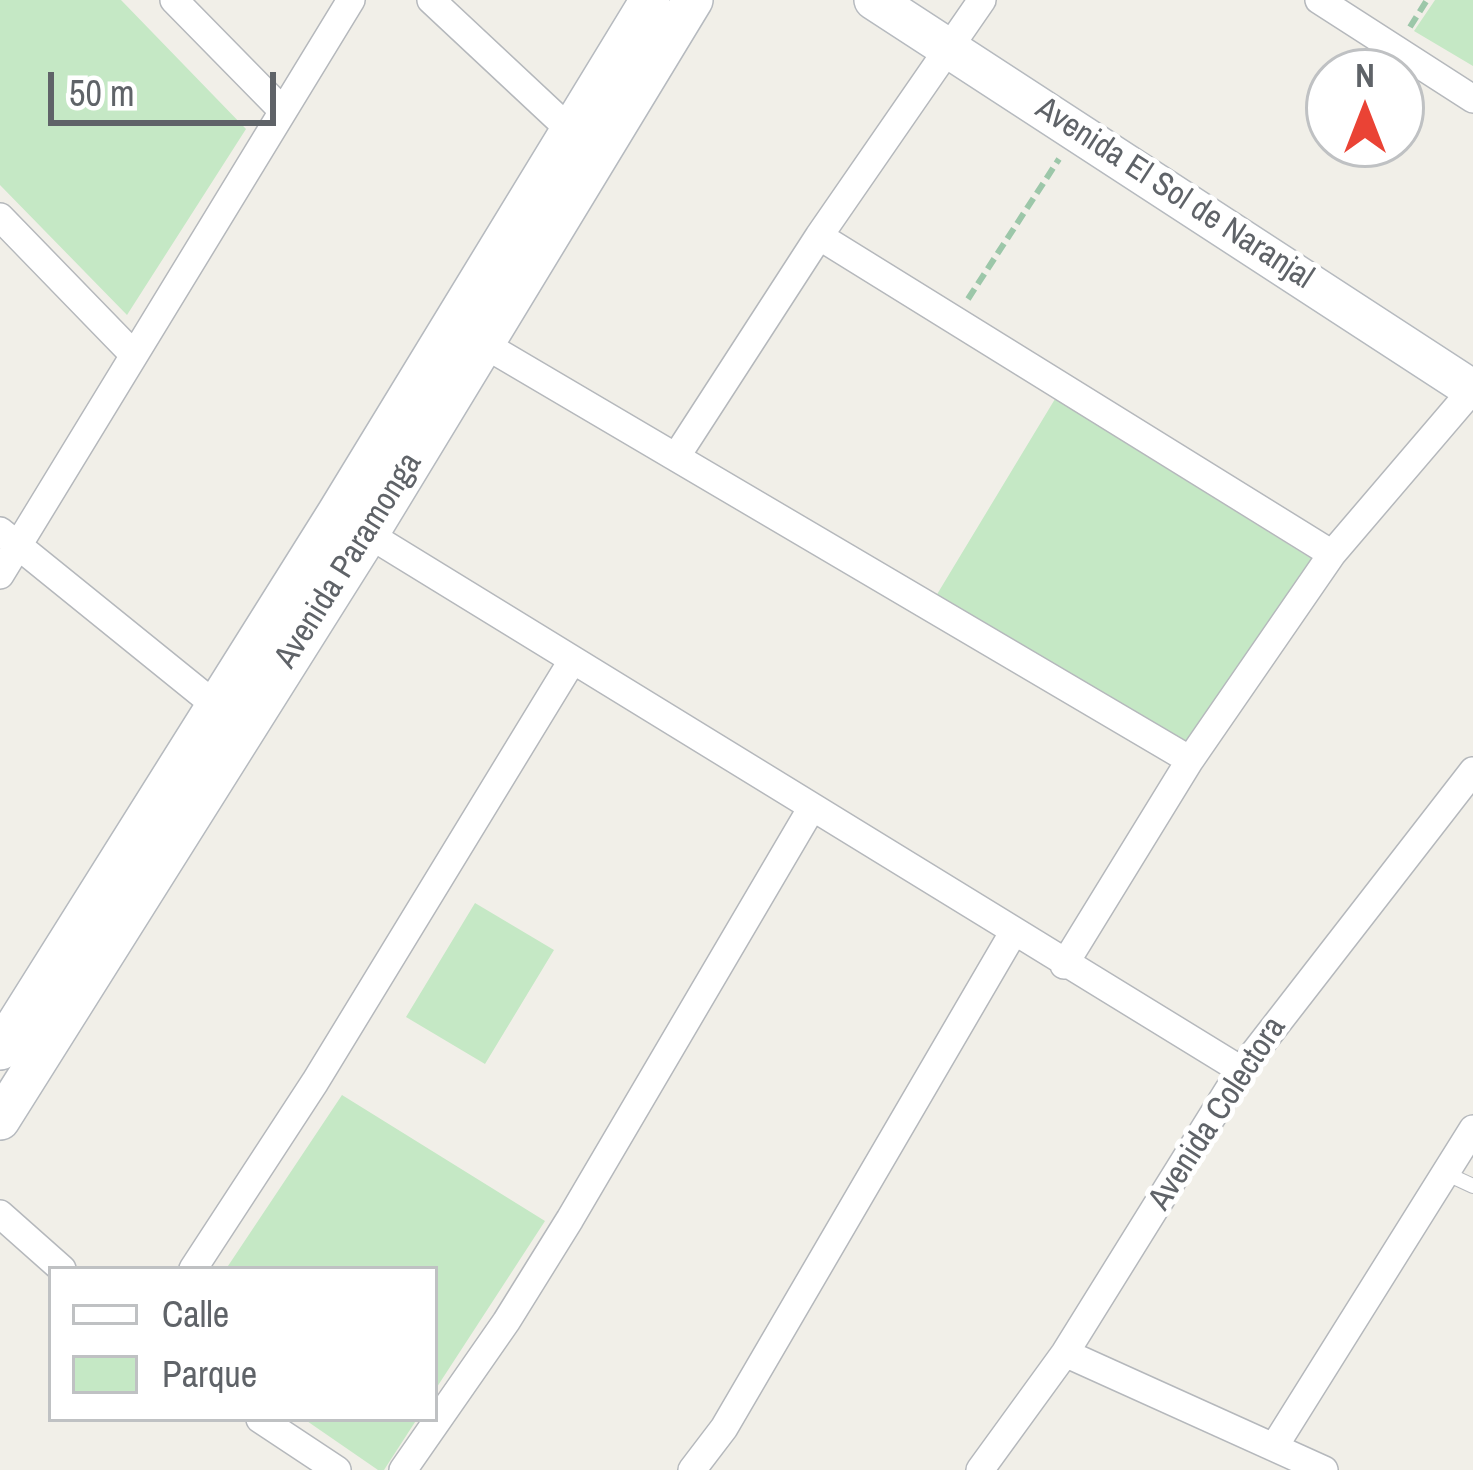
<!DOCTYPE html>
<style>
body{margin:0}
#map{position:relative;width:1473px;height:1470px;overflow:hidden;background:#f1efe8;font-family:"Archivo Narrow",sans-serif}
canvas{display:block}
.legend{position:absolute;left:48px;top:1266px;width:390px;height:156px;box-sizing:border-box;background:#fff;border:3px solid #bfc1c3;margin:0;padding:15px 21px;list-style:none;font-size:36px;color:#5f6368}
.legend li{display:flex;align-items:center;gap:24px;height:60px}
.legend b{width:60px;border:3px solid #bfc1c3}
.north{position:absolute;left:1305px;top:48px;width:120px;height:120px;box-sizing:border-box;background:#fff;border:3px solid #bfc1c3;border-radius:50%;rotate:0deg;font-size:33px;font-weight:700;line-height:48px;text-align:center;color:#5f6368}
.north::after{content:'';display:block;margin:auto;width:42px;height:54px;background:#ea4335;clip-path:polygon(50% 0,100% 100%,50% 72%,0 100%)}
.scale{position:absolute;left:48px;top:72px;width:228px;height:54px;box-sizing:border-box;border:6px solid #5f6368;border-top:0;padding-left:15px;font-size:36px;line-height:42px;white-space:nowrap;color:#5f6368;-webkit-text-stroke:9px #fff;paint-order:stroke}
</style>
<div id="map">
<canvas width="1473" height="1470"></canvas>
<ul class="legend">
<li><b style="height:15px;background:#fff"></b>Calle</li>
<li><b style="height:33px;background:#c5e8c5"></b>Parque</li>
</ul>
<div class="north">N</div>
<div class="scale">50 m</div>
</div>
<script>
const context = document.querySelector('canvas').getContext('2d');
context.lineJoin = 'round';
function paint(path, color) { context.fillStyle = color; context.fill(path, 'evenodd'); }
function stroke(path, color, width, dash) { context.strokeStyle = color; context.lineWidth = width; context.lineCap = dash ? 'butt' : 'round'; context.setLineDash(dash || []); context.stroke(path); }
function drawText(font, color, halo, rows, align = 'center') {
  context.font = font + ' "Archivo Narrow",sans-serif'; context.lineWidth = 10; context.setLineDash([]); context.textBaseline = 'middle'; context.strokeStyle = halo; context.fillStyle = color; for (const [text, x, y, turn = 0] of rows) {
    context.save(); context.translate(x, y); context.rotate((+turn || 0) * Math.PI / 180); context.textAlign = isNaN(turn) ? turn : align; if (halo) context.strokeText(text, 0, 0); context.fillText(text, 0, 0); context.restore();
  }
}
paint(new Path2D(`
 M0,0H121L246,129L127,315L0,185Z
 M1435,0H1473V66L1414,31Z
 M1055,399L1312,559L1189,743L936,596Z
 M475,903L554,950L485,1064L406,1017Z
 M342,1095L545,1221L435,1390V1269H226Z
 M304,1419H417L384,1470H378Z`), '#c5e8c5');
const lane = new Path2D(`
 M1445,1173L1473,1186`);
const street = new Path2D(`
 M174,0L282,110
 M431,0L569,129
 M1319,0L1473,99
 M0,217L134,355
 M819,236L1332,554
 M470,336L1190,760
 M676,457L819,236L982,0
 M355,526L1241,1070
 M0,531L230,717
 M0,575L351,0
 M1064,965L1190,760L1332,554L1473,389
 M0,1214L62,1269
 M193,1269L315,1082L572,661
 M1065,1353L1324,1470
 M260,1419L337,1470
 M1274,1447L1473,1129
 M403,1470L506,1322L570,1219L811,809
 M692,1470L724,1428L1013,933
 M980,1470L1065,1353L1241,1070L1473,771`);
const secondary = new Path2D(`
 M874,0L1473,390
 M0,1050L337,513L650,0
 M0,1120L368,535L693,0`);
stroke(lane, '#b5b8bc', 16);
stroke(street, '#b5b8bc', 30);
stroke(secondary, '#b6babf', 42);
stroke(new Path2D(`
 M1410,27L1427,0
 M968,299L1059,159`), '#9cc7a9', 6, [12, 6]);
stroke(lane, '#fff', 14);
stroke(street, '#fff', 27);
stroke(secondary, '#fff', 39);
drawText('33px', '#5f6368', '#fff', [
 ["Avenida El Sol de Naranjal",1174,194,33],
 ["Avenida Paramonga",349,561,-58],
 ["Avenida Colectora",1218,1114,-57]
]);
</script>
